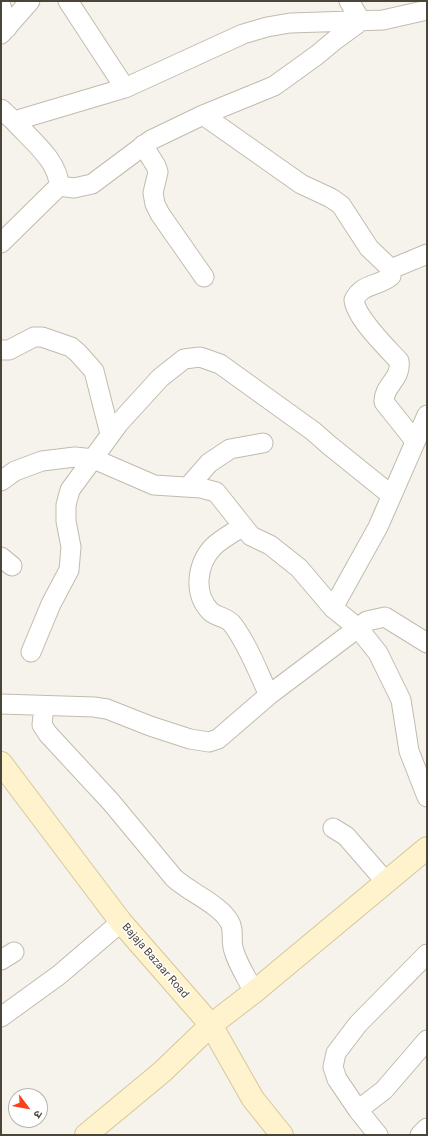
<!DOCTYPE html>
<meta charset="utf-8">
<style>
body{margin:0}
#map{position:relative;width:428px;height:1136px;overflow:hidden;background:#f6f3ec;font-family:Roboto,"Noto Sans Devanagari",sans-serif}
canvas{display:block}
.frame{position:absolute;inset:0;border:2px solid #4b4439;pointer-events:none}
.north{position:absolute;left:8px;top:1088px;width:40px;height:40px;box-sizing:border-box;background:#fff;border:1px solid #b7b4b0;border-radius:50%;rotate:122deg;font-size:11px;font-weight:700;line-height:16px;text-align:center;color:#4b4439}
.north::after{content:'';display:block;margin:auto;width:14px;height:18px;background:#fc3f1d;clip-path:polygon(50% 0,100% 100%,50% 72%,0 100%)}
</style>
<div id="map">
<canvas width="428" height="1136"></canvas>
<div class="frame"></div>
<div class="north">उ</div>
</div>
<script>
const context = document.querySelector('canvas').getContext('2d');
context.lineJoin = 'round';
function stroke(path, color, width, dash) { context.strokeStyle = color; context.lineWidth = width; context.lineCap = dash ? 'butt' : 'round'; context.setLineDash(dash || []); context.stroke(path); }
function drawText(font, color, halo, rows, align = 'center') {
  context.font = font + ' Roboto,sans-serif'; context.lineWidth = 3; context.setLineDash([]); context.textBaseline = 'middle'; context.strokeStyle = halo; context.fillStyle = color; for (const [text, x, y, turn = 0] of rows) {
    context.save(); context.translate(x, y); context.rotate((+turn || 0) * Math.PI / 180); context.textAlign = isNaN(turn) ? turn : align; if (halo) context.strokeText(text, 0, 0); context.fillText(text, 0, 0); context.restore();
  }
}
const street = new Path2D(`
 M68,1L125,88
 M1,6L7,28
 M1,34L30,1
 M1,109L14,121L125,88L243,34L267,27L290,23L383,20L427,10
 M203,115L301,184L331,198L341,205L369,248L391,269V276C378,287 362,283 354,300C356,318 386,347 399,361C402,379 383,386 384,402L415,441
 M143,145L156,166L158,172L153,193L155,204L160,214L204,277
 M59,186L74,188L92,184L151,140L203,115L274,86L317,55L335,40L361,21L349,1
 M1,243L59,186C59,161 30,139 14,121
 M391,269L427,254
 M1,350H9L34,337H42L71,347L78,353L94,371L110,434
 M1,481L15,471L42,461L75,457L94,459L154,485L201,488L216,492L251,536L270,545L299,568L333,608L358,628L378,653L401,700L409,751L427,797
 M188,487L209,463L230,449L263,443
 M243,526C233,533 221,539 213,547C197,564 193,593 210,611C217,618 227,616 233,625C248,645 258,672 269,695
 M1,557L12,566
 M333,608L378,527L427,415
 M31,652L51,604L69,570L71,547L66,521V505L70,490L119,423L160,378L184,359L200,357L220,364L313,431L329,445L391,495
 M1,704L94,707L107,709L150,726L190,739L209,742L218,739L269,695L367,621L385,617L427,643
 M44,706L42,725L48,734L111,802L174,878C189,892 219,904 229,921C235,930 230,941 234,951C238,965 247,978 254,992
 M333,828L346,836L386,882
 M1,960L14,952
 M1,1017L59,975L121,922
 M358,1110L384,1090L427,1040
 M378,1135L358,1110L337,1079L333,1067L336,1053L358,1024L427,954
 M420,1135L427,1128`);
const secondary = new Path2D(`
 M1,763L121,922L211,1025L162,1072L86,1135
 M282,1135L253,1099L211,1025L254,992L427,848`);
stroke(street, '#c2bbae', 21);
stroke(secondary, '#d6c79b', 24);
stroke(street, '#fff', 19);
stroke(secondary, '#fff3cd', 22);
drawText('11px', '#4b4439', '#fff', [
 ["Bajaja Bazaar Road",155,961,49]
]);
</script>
